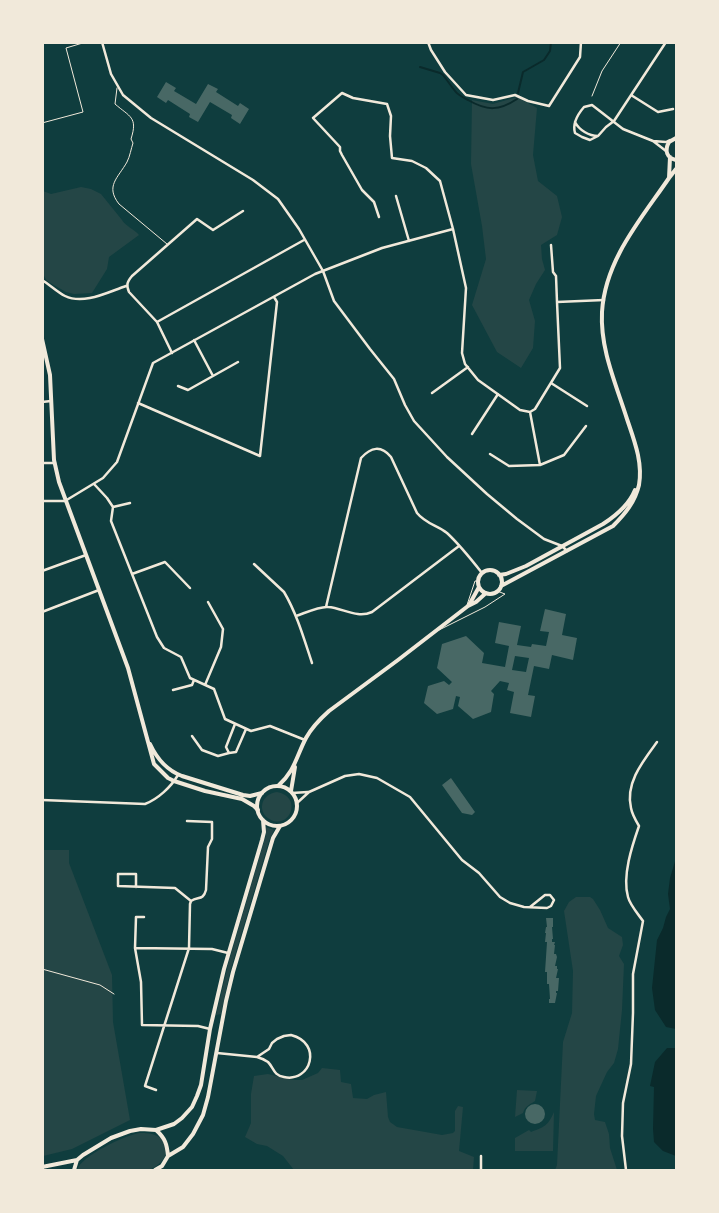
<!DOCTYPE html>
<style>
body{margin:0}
#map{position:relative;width:719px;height:1213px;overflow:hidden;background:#0f3d3e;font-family:"Noto Sans",sans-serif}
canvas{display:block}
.frame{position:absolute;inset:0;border:44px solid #f1e9da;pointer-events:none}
</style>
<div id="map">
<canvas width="719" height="1213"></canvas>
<div class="frame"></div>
</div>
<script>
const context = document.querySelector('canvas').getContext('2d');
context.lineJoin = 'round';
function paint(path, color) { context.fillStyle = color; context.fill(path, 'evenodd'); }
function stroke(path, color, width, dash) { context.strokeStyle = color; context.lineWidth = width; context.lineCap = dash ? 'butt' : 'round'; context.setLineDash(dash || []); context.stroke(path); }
paint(new Path2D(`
 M517,97L537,108L533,155L538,181L557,196L562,217L557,235L541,245L542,259L545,270L536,284L529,300L535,321L533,348L521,368L497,352L472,305L486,259L482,226L471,164L472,100L493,104Z
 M81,187L91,189L101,194L122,220C124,225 134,229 139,235L109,257L107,269L92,293L74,294L66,292L47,281L43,274V191L51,194Z
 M277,792C303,797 290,829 271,820C267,818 264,815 263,812C259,801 268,793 277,792Z
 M266,827L274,830L269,841L230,972L221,1014L216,1015L229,961L266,835Z
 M43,850H69V863L112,975L113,1022L130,1120L72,1149L43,1156Z
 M576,897H590L593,899L600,910L608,928L622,937L623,945L619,956L624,964L622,1010L618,1049L614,1063L607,1072L596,1096L594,1114L595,1120L605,1122L609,1134L610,1148L617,1170H555L557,1165L563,1042L572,1013L573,971L564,911L569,902Z
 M322,1068L340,1070L341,1082L351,1084L353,1098L367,1099L374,1095L386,1092L388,1117L390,1122L397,1127L442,1135L453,1133L455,1131V1111L458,1106L463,1107L459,1151L474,1157L473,1170H294L283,1156L267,1146L257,1144L245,1137L251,1123V1094L254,1076L268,1074L293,1080H302L318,1073Z
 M517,1090L537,1091L535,1101C529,1105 525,1106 523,1113L515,1117Z
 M554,1112L553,1151H515V1138L529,1130L531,1132C544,1127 548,1126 554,1112Z
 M139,1133C146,1133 153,1133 159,1137C164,1140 166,1144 166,1150C166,1160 158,1165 150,1170H77C81,1156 124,1136 139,1133Z`), '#244646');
paint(new Path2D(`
 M676,858V1029L666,1027L655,1010L652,988L657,940L663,928L666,917L670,909L668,894L670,878Z
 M667,1048H676V1156L663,1151L654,1142L653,1129L654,1087L650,1086L655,1062Z`), '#0a2a2b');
stroke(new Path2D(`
 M420,67L440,73L443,75C447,80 451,86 455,91C458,95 464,98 468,100C487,111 499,111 517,99
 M518,93L523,72L544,60L550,51L551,42`), '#0a2a2b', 2);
paint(new Path2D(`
 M166,82L176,88L174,91L196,104L208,84L218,89L216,92L238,106L240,103L249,109L240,124L231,118L232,115L210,102L198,122L189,117L190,114L168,100L166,103L157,97Z
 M545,609L566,614L562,635L577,638L573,660L552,655L549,669L534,666L528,695L535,696L531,717L510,713L514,692L507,690L509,683L500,681L491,691L494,694L491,712L473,719L458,706L460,697L456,696L453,709L437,714L424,703L428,686L444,681L449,685L452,682L437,668L442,644L466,636L484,653L482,663L505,667L509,646L495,643L499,622L521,626L517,645L531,647L532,644L546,646L549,632L540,631ZM515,656L529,658L526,672L512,670Z
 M451,778L475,812L472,815L462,813L442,785Z
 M546,918H553V927H552L553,939H552V942H555L554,945H555L554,954H556L557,957L555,966H557V969H558L556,978H559L558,991H556V993H557L555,1003H549V999H550L549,984H547V972H545L547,942H545L546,933H545L546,927H547Z
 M525 1114a10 10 0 1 1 20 0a10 10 0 1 1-20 0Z`), '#486865');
stroke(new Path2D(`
 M592,96L602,71L621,42
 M42,969L100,985L114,994`), '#f1e9da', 1);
stroke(new Path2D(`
 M117,88L115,104C130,117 138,117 131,139L133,143C131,149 130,156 127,162C118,178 105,186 119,204L167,244
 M42,123L83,112L66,48L86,42
 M467,605L475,581H478
 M439,630L485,607L505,594L497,591`), '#f1e9da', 1);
stroke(new Path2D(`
 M102,42L111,74L123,95L151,118L253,180L278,199L299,229L323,271L334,301L370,349L394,379L405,405L414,421L447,457L487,494L517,519L544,539L562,546L567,551
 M428,42L431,50L445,72L466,95L493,100L515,95L528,101L549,106L580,57L581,42
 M631,95L658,112L673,109
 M575,122C579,130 589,136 598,136L606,127L614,121L666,42
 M598,136L590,140L582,137L575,133C572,123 578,114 584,107L592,105L623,129L653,141L666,151
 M653,141L666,142L670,140
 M396,196L409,241
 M379,217L374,202L362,190L342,155L340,151V147L313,118L342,93L353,98L387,104L391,116L390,136L392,158L412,161L426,168L440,181L453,229L466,288L462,353L465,364L478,380L520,410L530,412L535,409L560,368L557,302L604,300
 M551,245L553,272L556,276L557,302
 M42,280C50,285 57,292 65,296C84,305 108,292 126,286
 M157,322L304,240
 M194,340L213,376
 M172,353L157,322L129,292C126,285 127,282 132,276L197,219L213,230L243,211
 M551,383L587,406
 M178,386L188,390L238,362
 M432,393L468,367
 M42,402L51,401
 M138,403L260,456L277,302L274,297
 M530,412L540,465
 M472,434L498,394
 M490,454L509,466L540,465L564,455L586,426
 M42,463H55
 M94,484L107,498L113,507L111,521L157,637L164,648L181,657L190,678L214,689L225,719L251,731L270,726L305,740
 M42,501H65L103,478L117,462L153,363L315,274L382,248L453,229
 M113,507L130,503
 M254,564L284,592C297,614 304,639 312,663
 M42,571L86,555
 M132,574L165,562L190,588
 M326,607L361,458C371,447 381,445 391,457L417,513C426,524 437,525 447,533C460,545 471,559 482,573
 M42,612L99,590
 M296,616C305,613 320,606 328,607C343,608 357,619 372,612L459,546
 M205,685L221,647L223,629L208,602
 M173,690L192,685L194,680
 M235,724L226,747L229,753L236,752L246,729
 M192,736L202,750L218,756L229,753
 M292,793L308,792
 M42,800L145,804C158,799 171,787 178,775
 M297,803L309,792L345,776L359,774L377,778L410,797L462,860L479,873L500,897L510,903L524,907L547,908L551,906L554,900L550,895H545L530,907
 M187,821L212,822V839L208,847L206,890C203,901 198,896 191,901
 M136,887V874H118V886L175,888L191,901
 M144,917H136L135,948L141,982L142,1025L198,1026L210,1029
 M135,948L212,949L228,953
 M291,1035C323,1043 311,1083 284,1077C273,1075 274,1068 268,1062C265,1060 261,1058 257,1057L269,1049L272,1043L277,1039L284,1036Z
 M217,1053L257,1057
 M156,1090L145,1086L189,948L190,904L191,901
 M481,1170V1156
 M626,1170L622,1136L623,1103L631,1064L633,1013V974L643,921C638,914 630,905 628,897C622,876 632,846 639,826C636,821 632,814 631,808C625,783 643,761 657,742`), '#f1e9da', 2.5);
stroke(new Path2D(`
 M42,339L50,375L54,460L59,482L128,668L154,764L168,778L174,781L205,791L242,799L254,806L258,810
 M150,744C157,759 166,770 182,776L243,795L250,796L262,793`), '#f1e9da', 4);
stroke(new Path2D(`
 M676,138L669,142C664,151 667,158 676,160
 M669,178L670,157
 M478 582a12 12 0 1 1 24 0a12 12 0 1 1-24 0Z
 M499,575L506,574L526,566L603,524C617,515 629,505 635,490
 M501,586L613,526C625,514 635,502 639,485C643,462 634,440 627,419C616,384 600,349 602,312C605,260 641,219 669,178L676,169
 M469,605L479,587
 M278,786C295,771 296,757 306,738C312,727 320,719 329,711L398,660L468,606L476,602L486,593
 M257 806a20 20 0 1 1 40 0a20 20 0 1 1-40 0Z
 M291,791L295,767
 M156,1130C165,1138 167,1144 168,1156
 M42,1167L77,1160L83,1155L111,1138L130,1131L141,1129L156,1130L174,1124L182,1118L192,1107L197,1096L201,1085L210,1029L224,969L262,840L264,832L263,820
 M74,1170L77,1160
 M155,1170L162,1166L168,1156L183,1147L193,1134L203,1115L208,1097L226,1001L233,972L273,838L280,826`), '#f1e9da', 4);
</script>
